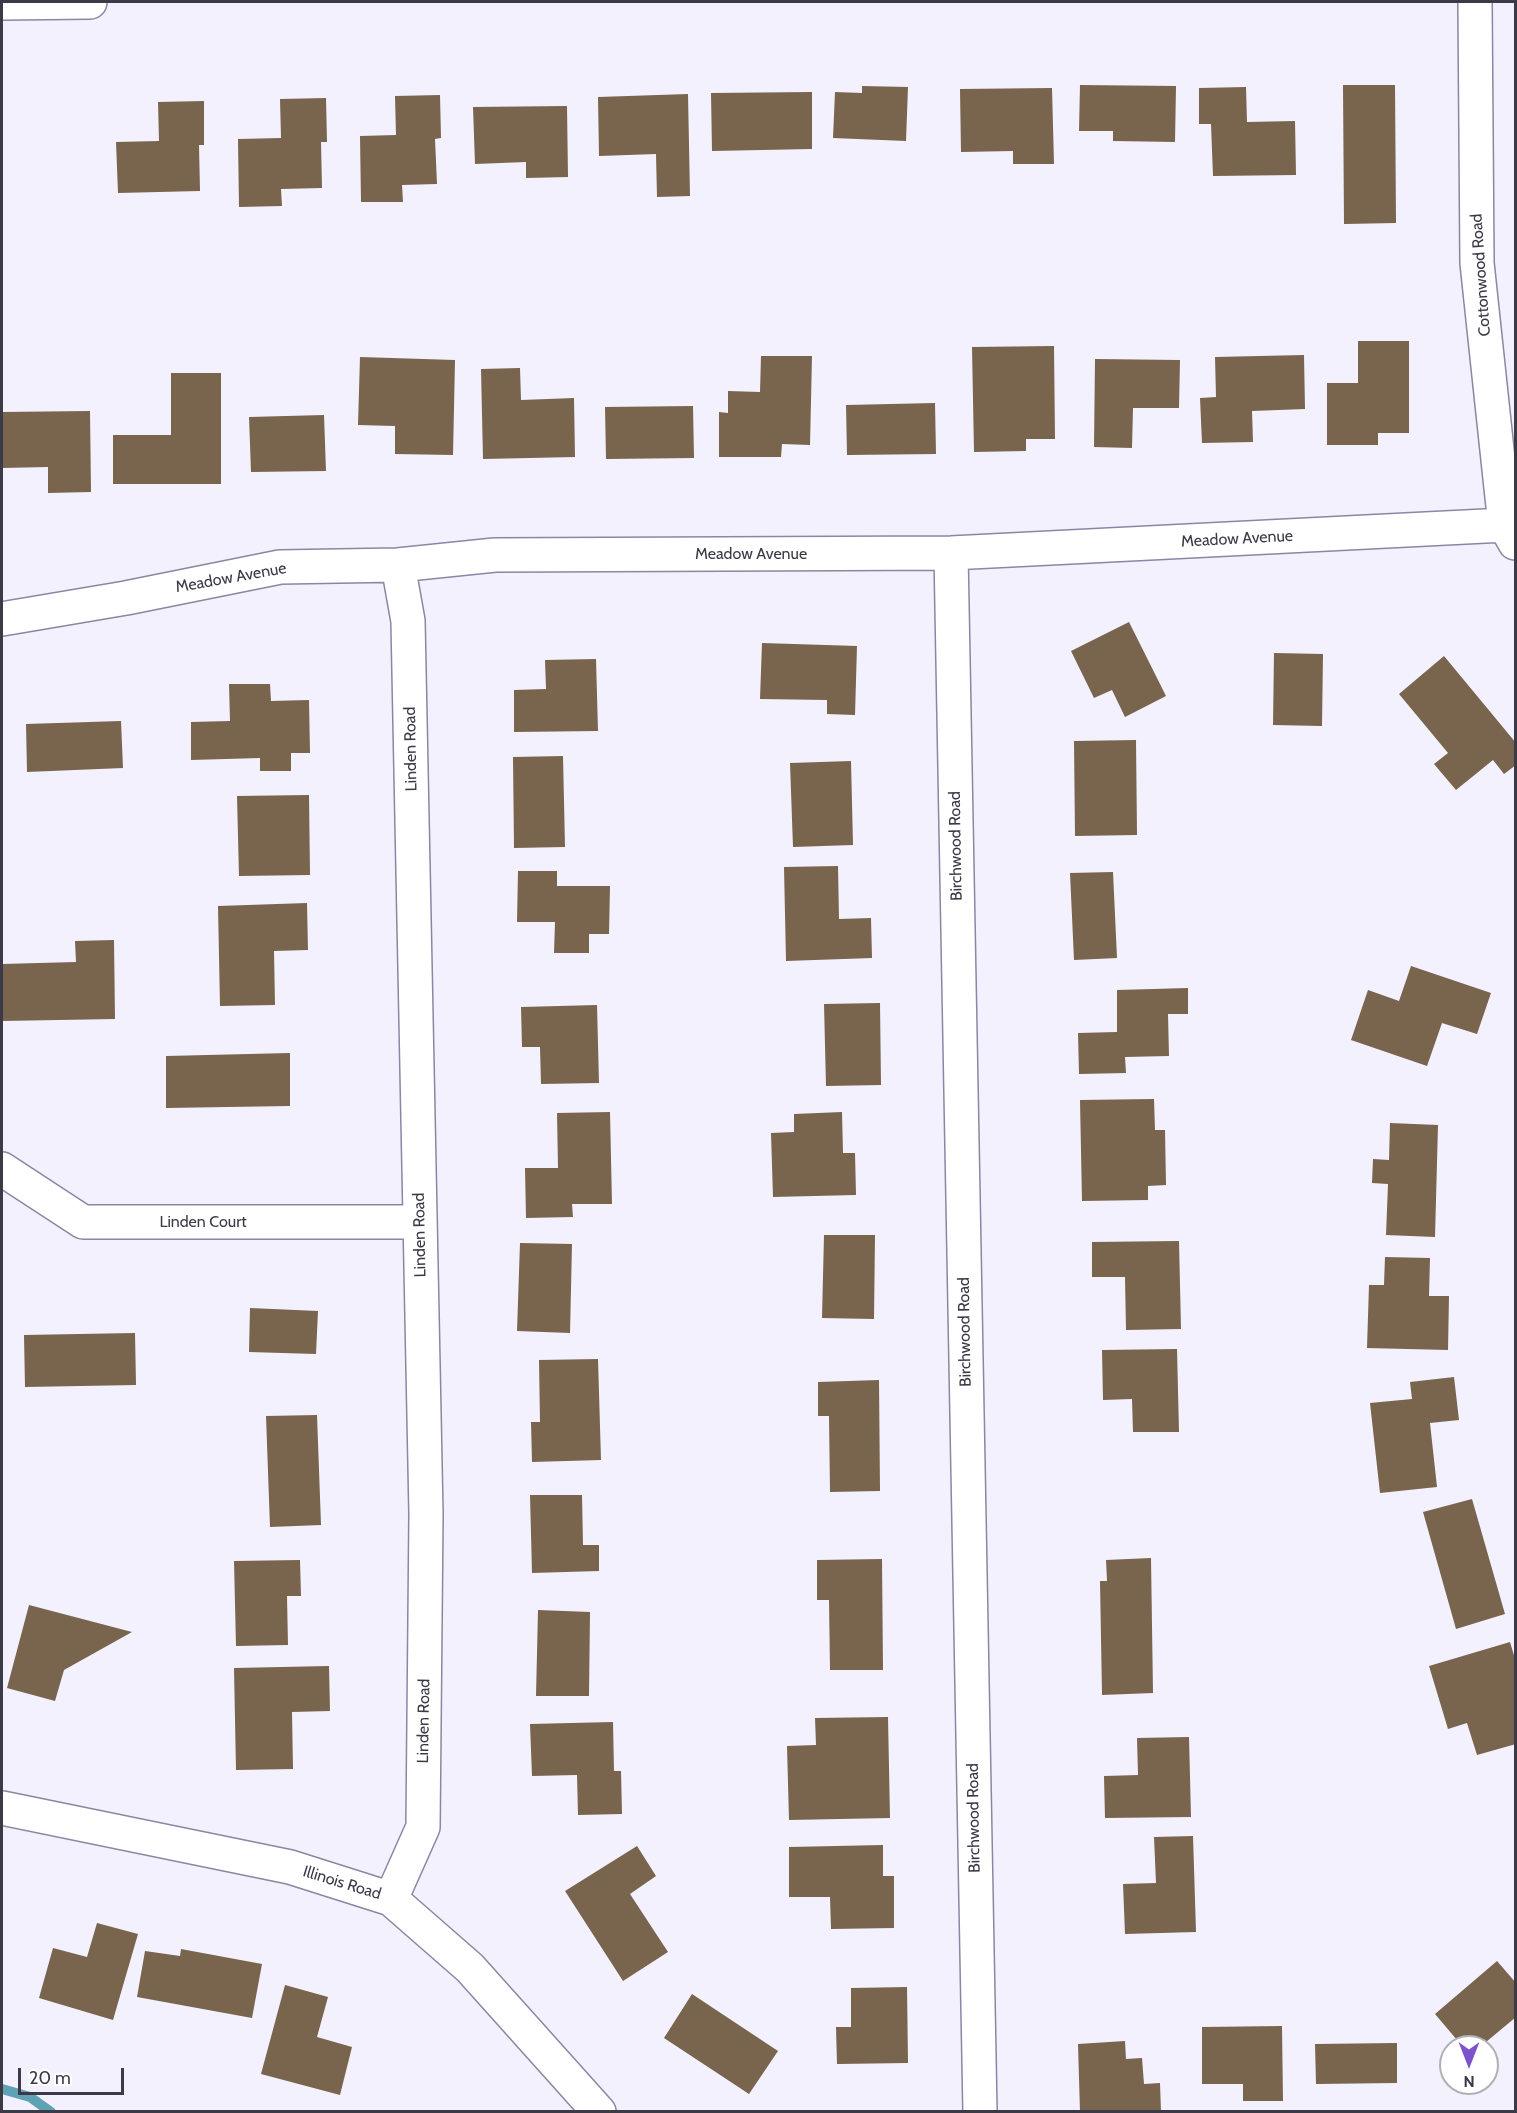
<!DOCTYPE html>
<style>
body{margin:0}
#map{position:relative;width:1517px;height:2113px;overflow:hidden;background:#f3f1fe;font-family:Cabin,sans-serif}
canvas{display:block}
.frame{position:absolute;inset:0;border:3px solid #3c3a47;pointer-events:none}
.north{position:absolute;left:1439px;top:2035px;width:60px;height:60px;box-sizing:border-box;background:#fff;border:2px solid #b1b0b5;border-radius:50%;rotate:180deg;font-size:16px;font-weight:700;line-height:24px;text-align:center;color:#3c3a47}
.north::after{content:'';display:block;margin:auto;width:21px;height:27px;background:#7d52cb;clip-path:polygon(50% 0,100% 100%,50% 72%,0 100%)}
.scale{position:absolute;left:18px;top:2068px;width:106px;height:27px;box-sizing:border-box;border:3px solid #3c3a47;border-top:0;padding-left:8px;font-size:18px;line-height:21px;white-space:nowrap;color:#3c3a47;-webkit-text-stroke:4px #fff;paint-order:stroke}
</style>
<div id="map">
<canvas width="1517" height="2113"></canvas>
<div class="frame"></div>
<div class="north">N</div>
<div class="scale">20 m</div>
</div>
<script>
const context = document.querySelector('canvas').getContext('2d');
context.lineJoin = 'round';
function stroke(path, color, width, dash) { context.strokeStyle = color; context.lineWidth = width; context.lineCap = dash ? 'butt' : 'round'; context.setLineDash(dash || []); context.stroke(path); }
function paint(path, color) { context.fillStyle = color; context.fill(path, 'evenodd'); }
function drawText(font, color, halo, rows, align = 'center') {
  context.font = font + ' Cabin,sans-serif'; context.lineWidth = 6; context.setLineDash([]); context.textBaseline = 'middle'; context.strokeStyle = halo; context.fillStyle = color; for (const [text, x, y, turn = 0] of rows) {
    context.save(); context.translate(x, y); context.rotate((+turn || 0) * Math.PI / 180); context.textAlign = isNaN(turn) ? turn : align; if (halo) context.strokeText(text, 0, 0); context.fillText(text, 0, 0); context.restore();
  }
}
stroke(new Path2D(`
 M2,2089L30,2097L51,2112`), '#5fa2b5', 10);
paint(new Path2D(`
 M1080,85L1176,86L1175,142L1113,141V131H1079Z
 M1343,85H1395L1396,223L1344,224Z
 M862,86L908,87L906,141L833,138L835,92L862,93Z
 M1246,87L1247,122L1295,121L1296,175L1213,176L1211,124H1199V88Z
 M1052,88L1054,164H1013V151L961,152L960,89Z
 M812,92V149L712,151L711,93Z
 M688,94L690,196L657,197L656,154L599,156L598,97Z
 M440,95L441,138L435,139L437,184L402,185L403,202H361L360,136L396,135L395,96Z
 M326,98L327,142H321L322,188L281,189L282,206L239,207L238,139L281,138L280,99Z
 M204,101V145H199L200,191L118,193L116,142L159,141L158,102Z
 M567,106L568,177L526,178V162L475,164L473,107Z
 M1358,341H1409V433H1378V445H1327V383H1358Z
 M1054,346L1055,439H1026V451L974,452L972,347Z
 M1304,355L1305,409L1252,411L1253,442L1202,443L1200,398L1216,397L1215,357Z
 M761,356H812L810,445L782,444L781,457H719V412L728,413V391L760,392Z
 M360,357L455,360L453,455L395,454V426L358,425Z
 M1095,359L1180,360L1179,408H1133L1132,448L1094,447Z
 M520,368L521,400L574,398L575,457L483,459L481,369Z
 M171,373H221V484H113V435H171Z
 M935,403L936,454L847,455L846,405Z
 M693,406L694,458L606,459L605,407Z
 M90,411L91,492L48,493V467L2,468V412Z
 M324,415L326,471L251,472L249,417Z
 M1129,622L1166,696L1125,717L1112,690L1094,698L1071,651Z
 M762,643L857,646L855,715L827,714V700L760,699Z
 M1274,653L1323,654L1322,726L1273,725Z
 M1444,656L1516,743V765L1504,774L1493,760L1456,790L1434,764L1448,753L1399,694Z
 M596,659L598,731L514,732V690L546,689L545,660Z
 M229,684H270L271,701L309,700L310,753H291V771H260V758L191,760V722L230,721Z
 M121,721L123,768L27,772L26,724Z
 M1136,740L1137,835L1075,836L1074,741Z
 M563,756L565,847L514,848L513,757Z
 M851,761L853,845L793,847L790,763Z
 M309,795L310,875L239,876L237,796Z
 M838,866L839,919L871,918L872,958L786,961L784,867Z
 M518,871H557V886H610L609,934H589V953H554L555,922H517Z
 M1113,872L1117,958L1074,960L1070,873Z
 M307,903L308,950L274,951L275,1005L220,1006L218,906Z
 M114,940L115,1019L2,1021V964L76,962L75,941Z
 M1411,966L1491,993L1477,1034L1442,1023L1427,1066L1351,1040L1368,990L1399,1001Z
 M1188,988V1014H1168L1169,1056L1125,1057L1126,1073L1079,1074L1078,1033L1117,1032V990Z
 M880,1003L881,1085L826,1086L824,1004Z
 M597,1005L599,1083L541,1084L540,1047H522L521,1007Z
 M290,1053V1106L166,1108V1056Z
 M1154,1099L1155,1130H1165L1166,1185L1148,1186V1200L1082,1201L1080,1100Z
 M610,1112L612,1204H572L573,1217L526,1218L525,1168H558L557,1113Z
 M842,1112L843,1153H855L856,1195L773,1197L771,1133L794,1132V1114Z
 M1390,1123L1438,1125L1435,1237L1386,1235L1388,1184L1372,1183L1373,1159L1389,1160Z
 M824,1235H875L874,1319L822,1318Z
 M1179,1241L1181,1329L1126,1330L1125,1277H1092V1242Z
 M520,1243L572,1244L570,1333L517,1331Z
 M1385,1257L1430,1258L1429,1296H1449L1448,1350L1367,1348L1369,1285H1384Z
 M250,1308L318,1311L316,1354L249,1352Z
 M135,1333L136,1385L25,1387L24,1335Z
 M1177,1349L1179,1432H1133L1132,1399L1103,1400L1102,1350Z
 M598,1359L601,1460L532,1462L531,1422H540L539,1360Z
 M1454,1377L1459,1420L1430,1423L1437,1487L1380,1493L1370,1403L1412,1399L1410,1382Z
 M879,1380L880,1491L830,1492L829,1416H818V1382Z
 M317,1415L321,1525L270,1527L266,1416Z
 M530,1495H582L583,1545H599V1571L532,1573Z
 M1472,1499L1505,1614L1456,1629L1423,1512Z
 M1151,1558L1153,1693L1102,1695L1100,1581H1107L1106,1560Z
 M882,1559L883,1670H830L829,1600H817V1560Z
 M300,1560L301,1596H287L288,1645L236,1646L234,1561Z
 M29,1605L132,1632L64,1670L55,1701L7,1688Z
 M538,1610L590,1612L589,1696H536Z
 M1510,1642L1516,1662V1744L1477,1755L1467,1723L1448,1729L1429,1666Z
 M329,1666L330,1711L292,1712L293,1769L236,1770L234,1668Z
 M888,1717L890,1818L789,1820L787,1746L816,1745L815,1718Z
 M613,1722L614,1771H621L622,1814L578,1815L577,1775L532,1776L530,1724Z
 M1189,1737L1191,1817L1105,1818L1104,1776L1138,1775L1137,1738Z
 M1193,1836L1196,1932L1125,1934L1123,1884L1156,1883L1154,1837Z
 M883,1845V1876H894V1928L831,1929L830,1897H789V1847Z
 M637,1846L656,1876L630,1894L668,1952L623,1981L565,1891Z
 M97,1923L138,1934L113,2020L39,1998L53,1948L87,1957Z
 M181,1949L262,1964L252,2018L137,1997L145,1951L180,1956Z
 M1497,1961L1516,1983V2017L1480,2047H1463L1435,2014Z
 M285,1985L328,1997L317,2037L352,2047L340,2095L261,2074Z
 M907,1987L908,2063L837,2064L836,2027H851V1988Z
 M692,1994L778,2051L749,2094L664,2038Z
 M1282,2026L1283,2101H1243V2084H1202V2027Z
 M1125,2041L1126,2059L1142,2058L1144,2084L1160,2083L1161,2112H1080L1078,2044Z
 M1397,2043V2083L1316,2084L1315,2044Z`), '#79644d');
const street = new Path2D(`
 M1475,2L1477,263L1505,525L1515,543
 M2,3L90,2
 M951,553L980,2112
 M2,619L126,598L280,567L398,565L495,555L951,553L1505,525
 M2,1169L83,1222H420
 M2,1808L290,1867L391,1899L470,1968L599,2112
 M391,1899L423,1827L426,1514L408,621L398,565`);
stroke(street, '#8b86a3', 36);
stroke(street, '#fff', 33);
drawText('16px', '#3c3a47', '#fff', [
 ["Cottonwood Road",1481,275,-94],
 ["Meadow Avenue",1237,539,-3],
 ["Meadow Avenue",751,554],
 ["Meadow Avenue",231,578,-10],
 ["Linden Road",411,749,-91],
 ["Birchwood Road",956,846,-91],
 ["Linden Court",203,1222],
 ["Linden Road",420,1235,-91],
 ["Birchwood Road",965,1332,-91],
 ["Linden Road",424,1721,-89],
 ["Birchwood Road",974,1818,-91],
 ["Illinois Road",342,1883,17]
]);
</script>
